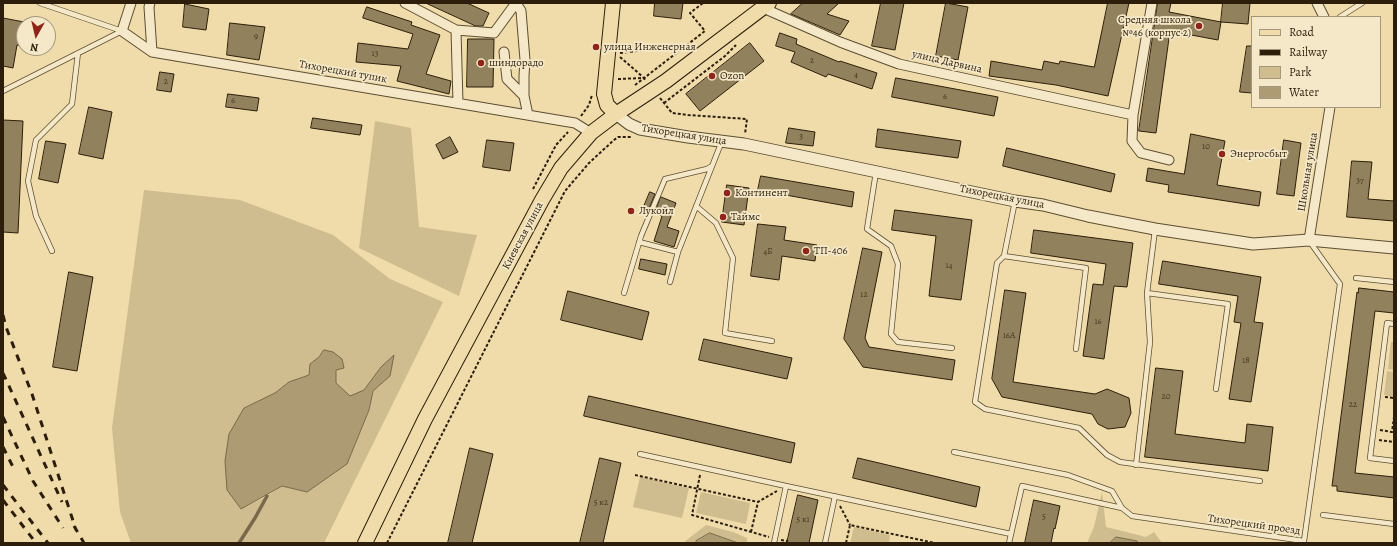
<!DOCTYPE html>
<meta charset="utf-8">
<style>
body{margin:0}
#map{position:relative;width:1397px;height:546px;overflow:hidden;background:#f0dcaa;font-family:Alegreya,serif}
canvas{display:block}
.frame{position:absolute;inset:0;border:4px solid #2c1e0a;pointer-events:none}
.legend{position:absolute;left:1251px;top:16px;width:130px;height:92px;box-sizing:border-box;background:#f5e8c8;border:1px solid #a5977c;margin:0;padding:5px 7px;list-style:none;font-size:12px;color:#2c1e0a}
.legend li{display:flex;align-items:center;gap:8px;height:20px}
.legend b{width:20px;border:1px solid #a5977c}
.north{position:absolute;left:16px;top:16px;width:40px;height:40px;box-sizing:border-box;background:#f5e8c8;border:1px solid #a5977c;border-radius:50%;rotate:188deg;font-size:11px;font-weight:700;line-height:16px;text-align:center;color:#2c1e0a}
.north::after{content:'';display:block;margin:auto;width:14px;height:18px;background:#8f2418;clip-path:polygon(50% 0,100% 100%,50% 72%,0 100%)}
</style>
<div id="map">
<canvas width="1397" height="546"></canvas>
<div class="frame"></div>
<ul class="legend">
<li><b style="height:5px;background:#f0dcaa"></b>Road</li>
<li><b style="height:5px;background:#2c1e0a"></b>Railway</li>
<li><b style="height:11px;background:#cfbc8f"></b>Park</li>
<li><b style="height:11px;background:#ad9b74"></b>Water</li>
</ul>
<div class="north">N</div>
</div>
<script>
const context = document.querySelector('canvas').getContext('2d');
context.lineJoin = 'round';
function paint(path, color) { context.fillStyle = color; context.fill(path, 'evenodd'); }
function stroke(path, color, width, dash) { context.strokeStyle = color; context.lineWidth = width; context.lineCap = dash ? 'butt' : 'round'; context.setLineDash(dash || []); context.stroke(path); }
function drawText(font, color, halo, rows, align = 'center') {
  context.font = font + ' Alegreya,serif'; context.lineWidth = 3.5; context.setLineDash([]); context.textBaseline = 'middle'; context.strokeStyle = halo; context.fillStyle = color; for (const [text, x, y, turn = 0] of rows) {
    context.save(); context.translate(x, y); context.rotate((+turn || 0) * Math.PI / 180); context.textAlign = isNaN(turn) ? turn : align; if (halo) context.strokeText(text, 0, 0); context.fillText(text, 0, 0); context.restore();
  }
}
paint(new Path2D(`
 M375,121L411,128L419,227L477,235L459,296L359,248Z
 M144,190L240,200L333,235L390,279L443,302L324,543H131L120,512L112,428ZM324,350L336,370V383L350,397L364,390L381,367L390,376L373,391L369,410L347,464L307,492L282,486L267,496L241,509L227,490L244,408L275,393L289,382L309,375L310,364L319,357Z
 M1391,342H1394V370L1388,369Z
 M1387,371L1394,372V397L1384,395Z
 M640,477L689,488L682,518L633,507Z
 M701,492L750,503L746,524L696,513Z
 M1102,492L1106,527L1146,537L1154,532L1162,543H1138L1137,541L1116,537L1110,543H1087L1094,527Z
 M706,525L733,532L747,538V543H738L710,533L696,541V543H683Z
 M854,527L890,535L889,543H850Z`), '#cfbc8f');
const water = new Path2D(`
 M324,350L333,352L342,359L344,368L336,370V383L350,396L364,390L381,367L394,355L390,376L373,391L369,410L347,464L307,492L282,486L241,509L227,490L225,461L229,434L244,408L275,393L289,382L309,375L310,364L319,357Z
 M710,533L738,543H696V541Z
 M1116,537L1137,541L1138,543H1110Z`);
paint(water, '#ad9b74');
stroke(water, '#79694a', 1);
stroke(new Path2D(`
 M239,543L255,518L267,496`), '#79694a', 3.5);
const building = new Path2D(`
 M426,3H467L489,13L483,26H476Z
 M655,3H683L681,19L654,16Z
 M803,3H839L827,14L849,21L840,35L791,14Z
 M881,3H904L895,50L872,46Z
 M946,3L968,7L958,60L936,56Z
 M1108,3H1129L1108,96L1056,85L989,76L991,61L1042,70L1044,61L1059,64L1060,61L1094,67Z
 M1158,3H1171L1169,12L1221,22L1218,40L1170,31L1156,133L1139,131Z
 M1223,3H1250L1248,24L1221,22Z
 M185,4L209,9L206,30L183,27Z
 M367,7L412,22L411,25L440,35L426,74L451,81L449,94L397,81L401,66L356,62L358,43L408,49L413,34L363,18Z
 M3,18L24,22V46L17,45L13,68L3,66Z
 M230,23L265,27L259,60L227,55Z
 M780,33L797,39L796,44L839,62L840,61L877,73L872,89L828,74L826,77L791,62L795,52L776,46Z
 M468,39H494L493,87H467Z
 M750,43L764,61L700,111L686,94Z
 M1247,46H1252V93L1240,92Z
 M160,72L174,74L171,92L157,90Z
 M896,78L998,97L994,116L892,97Z
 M228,94L259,98L257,111L226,107Z
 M89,107L112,112L103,159L79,154Z
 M313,118L362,125L360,135L311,128Z
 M3,120L23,121L18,233L3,232Z
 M789,128L815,132L813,146L786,143Z
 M878,129L961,141L958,158L876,147Z
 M1191,134L1225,141L1217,185L1261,192L1259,206L1168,192L1169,185L1146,181L1148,168L1184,174Z
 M450,137L458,152L443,159L436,145Z
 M487,140L514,143L510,171L483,167Z
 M1284,140L1301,143L1294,196L1277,194Z
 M46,141L66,144L58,183L39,179Z
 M1007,148L1115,174L1111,192L1003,166Z
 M1352,161L1372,162L1368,199L1394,201V221L1347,217Z
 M761,176L854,192L852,207L758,190Z
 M727,185L749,188L744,225L722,222Z
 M650,192L655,194L648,211L643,209Z
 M661,197L676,203L667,227L679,231L674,247L654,241L662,216L655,213Z
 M895,210L972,220L961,300L929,296L936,236L892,230Z
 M758,224L786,227L784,240L817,245L815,261L782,256L779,280L751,276Z
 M1034,230L1133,243L1127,287L1114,286L1104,359L1083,356L1093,284L1103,285L1106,264L1031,253Z
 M863,248L882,252L865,338L869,347L955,360L952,380L863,367L844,339Z
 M641,259L667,264L665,275L639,269Z
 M1163,261L1261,277L1254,322L1263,323L1251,402L1229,399L1241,323L1234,322L1238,296L1159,284Z
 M69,272L93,277L77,371L53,367Z
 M1359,288L1394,292V313L1375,311L1355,473L1394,477V498L1337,491V486H1332L1357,292L1358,293Z
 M1005,290L1026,293L1013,382L1095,394L1107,389L1129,398L1131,413L1125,427L1108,429L1098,424L1092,414L1002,397L992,379Z
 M568,291L649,312L642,340L561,320Z
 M704,339L792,358L787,379L699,360Z
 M1156,368L1183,371L1175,434L1245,443L1247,424L1273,427L1268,471L1145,457Z
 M589,396L795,443L791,463L584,416Z
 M470,448L493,454L472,543H448Z
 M600,458L621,463L603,543H580Z
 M858,458L980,487L976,507L853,478Z
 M798,495L818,500L809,543H787Z
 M1034,500L1060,506L1055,529L1054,528L1051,543H1025Z`);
paint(building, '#92815d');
stroke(building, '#2c1e0a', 1);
const service = new Path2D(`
 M40,3L122,31
 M1340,17L1362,3
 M3,91L122,31
 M876,172L867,229L891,246L898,264L891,334L898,342L952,348
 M1015,201L1004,256L1086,268L1076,349
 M696,206L716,223L733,258L725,333L772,341
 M1155,230L1147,293L1228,304L1216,389
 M639,242L678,252
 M52,251L36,216L28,181L36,140L72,104L78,53
 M1004,256L997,263L975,402L985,409L1079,428L1107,455L1120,462L1260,481
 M1356,278L1394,282
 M670,282L678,252L722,141
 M624,293L641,236L665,179L707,169L712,166
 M1394,324L1387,323L1370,458L1394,461
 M954,452L1068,475L1112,491L1122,508L1132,516L1304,541L1340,284L1310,242
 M640,454L786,486L774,543
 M1136,465L1150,342L1147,293
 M786,486L1011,534
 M1323,515L1394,524
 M825,543L835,496
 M1009,543L1022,486L1122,508`);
const minor = new Path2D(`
 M131,3L122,31L152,52L575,123L591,133
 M150,3L149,7L152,52
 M405,3L456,30
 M516,3L521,11L525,60L524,76V96
 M1152,3L1133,115L1132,141L1141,153L1169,160
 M1317,3L1324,17
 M763,8L840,42L899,64L1133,115
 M504,52L507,79L524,96L528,115
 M458,103L456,30L494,33L516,3
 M1309,240L1330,107`);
const tertiary = new Path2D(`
 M616,114L629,124L640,129L688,137L744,144L1015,201L1043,205L1088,216L1155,229L1253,244L1309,240L1394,248`);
const primary = new Path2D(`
 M613,3L604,94L607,105L616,114
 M365,543L425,419L542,200L561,168L591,133L616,114L666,81L769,3`);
stroke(service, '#5d4e32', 6);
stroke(minor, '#5d4e32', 11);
stroke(tertiary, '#5d4e32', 13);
stroke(primary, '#2c1e0a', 16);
stroke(new Path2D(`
 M620,53L686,45
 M620,57L643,77
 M618,79L644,78L646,81
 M635,85L705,31L690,13L703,3
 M660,98L672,113L688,115L747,119L745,134
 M664,103L725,56L736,45
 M581,116L589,105L592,95
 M533,189L556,145L568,132
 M1385,397L1394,398
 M1380,430L1392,432L1394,417
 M1379,440L1394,442
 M635,475L758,502L777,491
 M700,475L692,515L769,537
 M840,506L850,525
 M751,532L758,502
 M781,540L788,541
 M387,543L565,191L589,163L614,140L618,137H631
 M846,543L850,525L935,543`), '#2c1e0a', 2, [3, 2]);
stroke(service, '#f5e8c8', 4.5);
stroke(minor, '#f5e8c8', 9);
stroke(tertiary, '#f5e8c8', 11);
stroke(primary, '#f0dcaa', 14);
stroke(new Path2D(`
 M3,315L6,327L32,394L76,530
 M3,373L62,502
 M3,417L33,481L63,528
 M3,447L13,467
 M3,485L48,543
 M3,500L36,543
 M74,526L84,543`), '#2c1e0a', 3, [7, 7]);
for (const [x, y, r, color] of [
 [1199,26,4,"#8f2418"],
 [596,47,4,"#8f2418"],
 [481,63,4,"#8f2418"],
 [712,76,4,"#8f2418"],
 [1222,154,4,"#8f2418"],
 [727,193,4,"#8f2418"],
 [631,211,4,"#8f2418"],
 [723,217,4,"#8f2418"],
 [806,251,4,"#8f2418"]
]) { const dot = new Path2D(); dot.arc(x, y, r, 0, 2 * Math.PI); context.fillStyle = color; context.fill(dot); stroke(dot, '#f5e8c8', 1.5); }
drawText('9px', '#46371f', null, [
 ["9",256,37],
 ["13",375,54],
 ["2",812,61],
 ["4",856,75],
 ["2",166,82],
 ["6",945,97],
 ["6",233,101],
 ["3",801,137],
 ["10",1206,147],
 ["37",1360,181],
 ["4Б",768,252],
 ["14",949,266],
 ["12",864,295],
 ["16",1098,322],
 ["16А",1009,336],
 ["18",1246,361],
 ["20",1166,397],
 ["22",1353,405],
 ["5 к2",601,503],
 ["5",1044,517],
 ["5 к1",803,520]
]);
drawText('11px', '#2c1e0a', '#f5e8c8', [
 ["Средняя школа",1191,20,"right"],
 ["№46 (корпус 2)",1191,33,"right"],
 ["улица Инженерная",604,47],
 ["шиндорадо",489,63],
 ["Ozon",720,76],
 ["Энергосбыт",1230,154],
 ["Континент",735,193],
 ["Лукойл",639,211],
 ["Таймс",731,217],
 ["ТП-406",814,251]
], 'left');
drawText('11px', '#2c1e0a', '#f5e8c8', [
 ["улица Дарвина",947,62,13],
 ["Тихорецкий тупик",343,72,10],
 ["Тихорецкая улица",684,135,9],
 ["Школьная улица",1308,172,-81],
 ["Тихорецкая улица",1002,197,11],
 ["Киевская улица",523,236,-62],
 ["Тихорецкий проезд",1254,525,8]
]);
</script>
